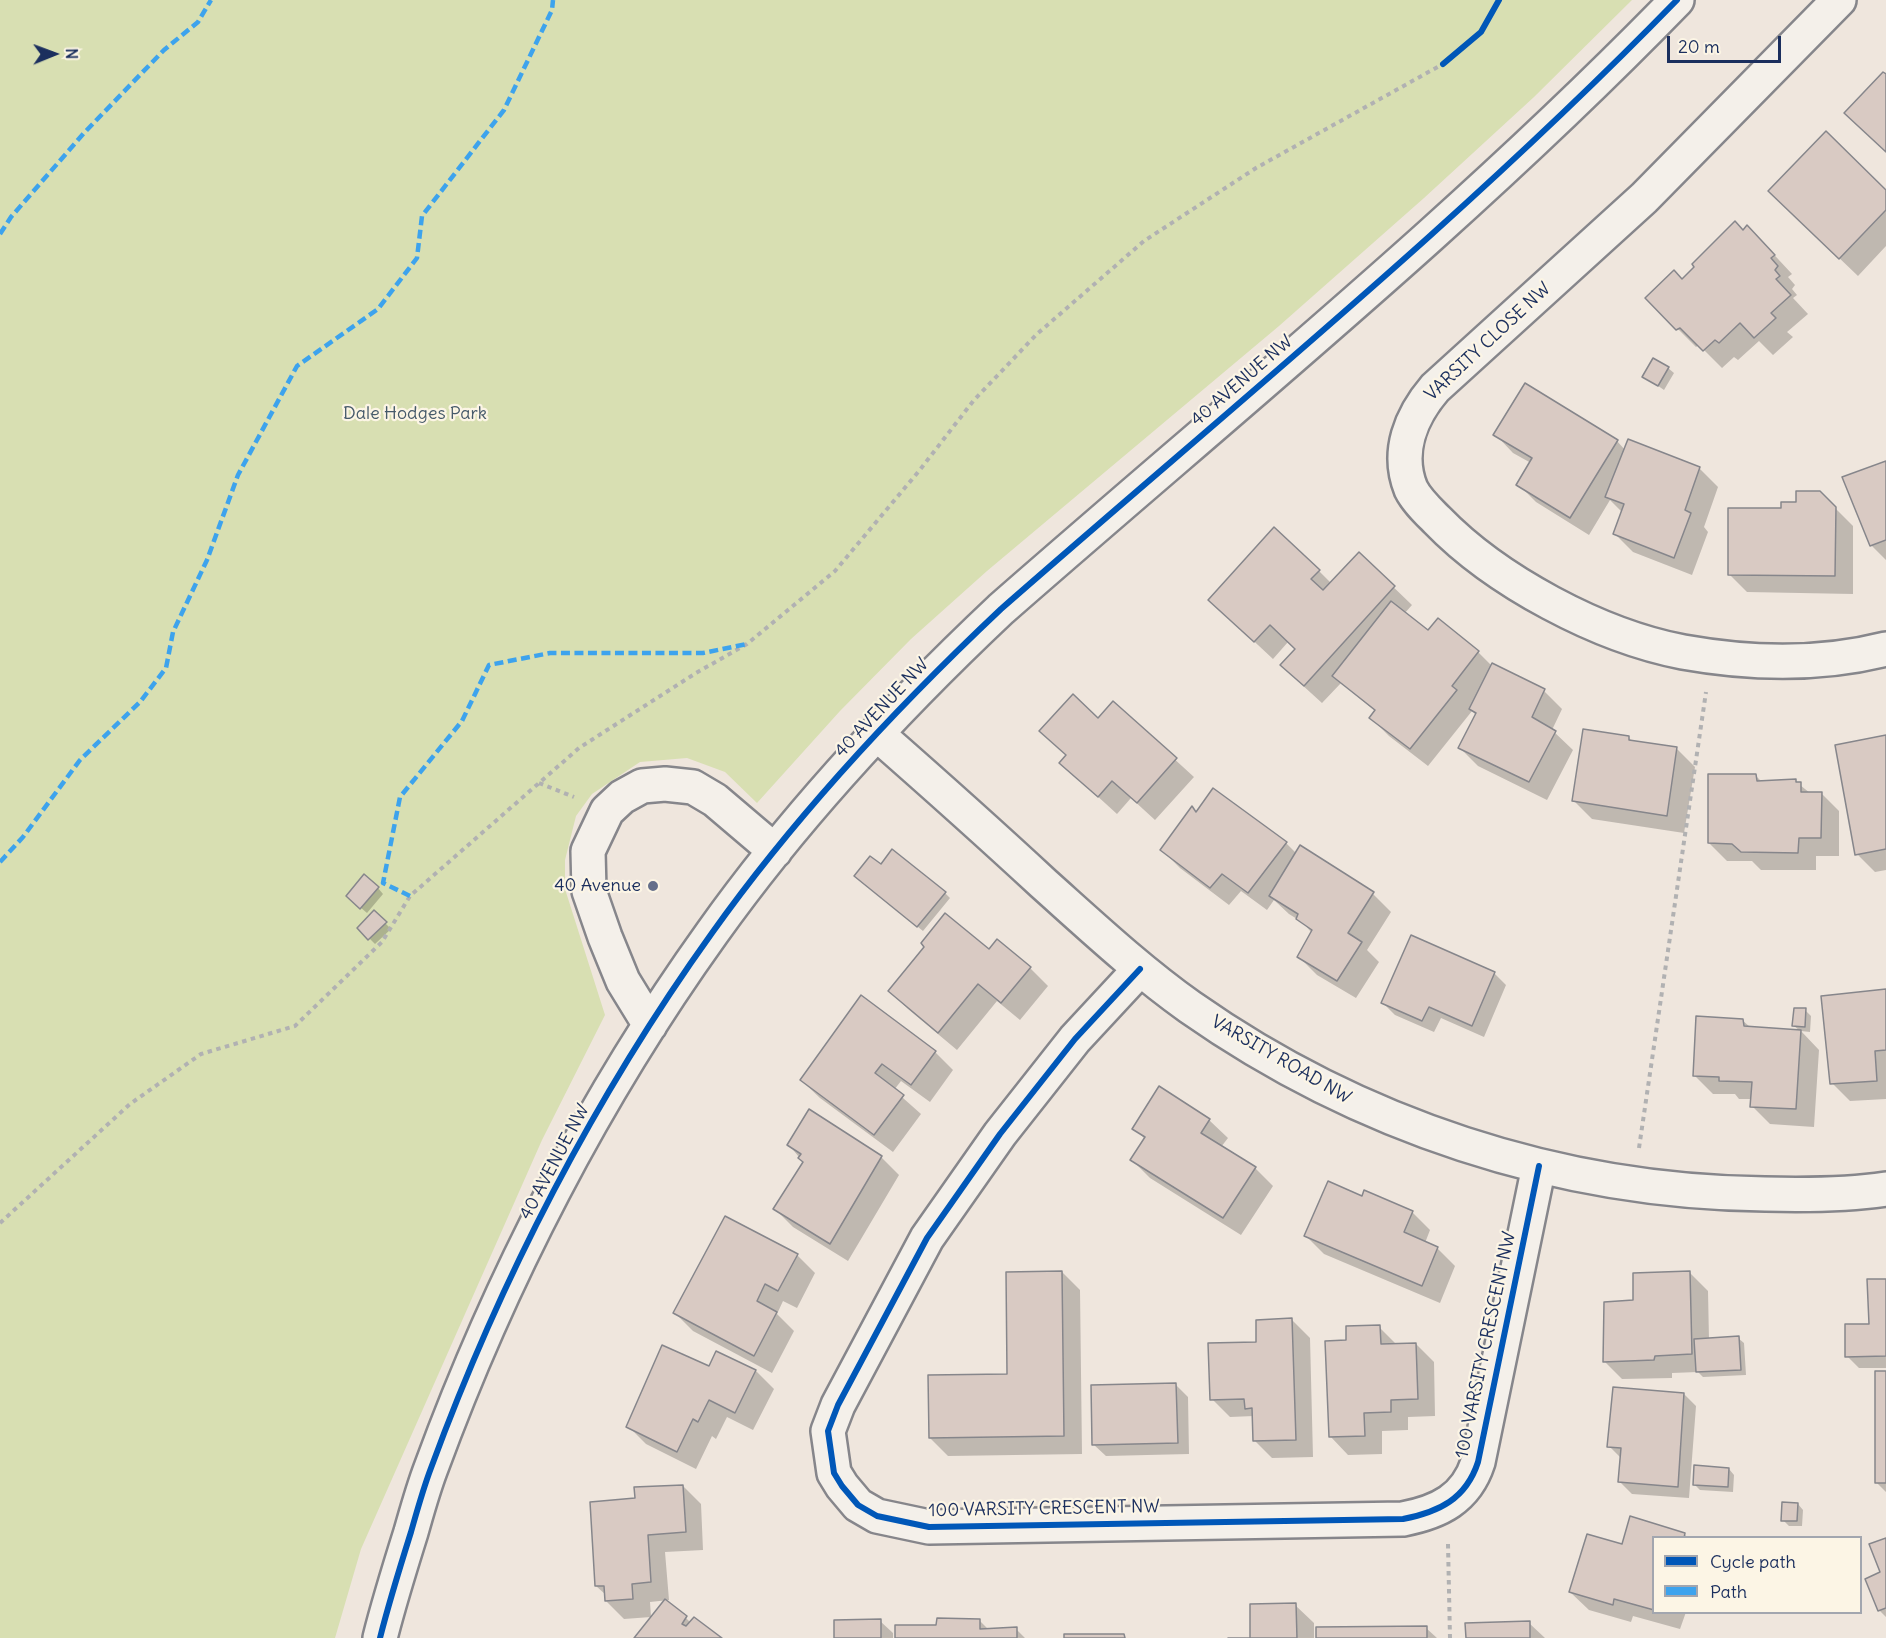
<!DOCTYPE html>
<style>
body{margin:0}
#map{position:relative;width:1886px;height:1638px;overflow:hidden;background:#efe6dd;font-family:Delius,sans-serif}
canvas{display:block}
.legend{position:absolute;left:1652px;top:1536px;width:210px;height:78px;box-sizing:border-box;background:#fcf5e5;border:2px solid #a2a6af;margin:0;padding:8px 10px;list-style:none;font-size:18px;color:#1b2f5e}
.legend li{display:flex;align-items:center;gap:12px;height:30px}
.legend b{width:30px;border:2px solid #a2a6af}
.north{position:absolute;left:24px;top:24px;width:60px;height:60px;-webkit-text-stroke:4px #fcf5e5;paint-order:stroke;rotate:89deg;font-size:16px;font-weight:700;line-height:24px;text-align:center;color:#1b2f5e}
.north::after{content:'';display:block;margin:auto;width:21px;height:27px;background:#1b2f5e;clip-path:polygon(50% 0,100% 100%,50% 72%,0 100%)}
.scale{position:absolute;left:1667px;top:36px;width:114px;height:27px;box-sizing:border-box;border:3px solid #1b2f5e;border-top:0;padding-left:8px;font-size:18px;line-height:21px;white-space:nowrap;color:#1b2f5e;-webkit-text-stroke:4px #fcf5e5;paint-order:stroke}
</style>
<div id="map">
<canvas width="1886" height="1638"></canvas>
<ul class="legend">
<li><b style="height:8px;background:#0057b8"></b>Cycle path</li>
<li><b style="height:8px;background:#3da3ed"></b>Path</li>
</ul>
<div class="north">N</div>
<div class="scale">20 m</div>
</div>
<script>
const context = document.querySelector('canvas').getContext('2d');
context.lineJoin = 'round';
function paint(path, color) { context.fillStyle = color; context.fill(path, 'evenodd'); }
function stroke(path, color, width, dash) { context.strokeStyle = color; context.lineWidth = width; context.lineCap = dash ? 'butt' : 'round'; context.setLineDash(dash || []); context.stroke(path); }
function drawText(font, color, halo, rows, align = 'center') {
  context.font = font + ' Delius,sans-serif'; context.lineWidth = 4.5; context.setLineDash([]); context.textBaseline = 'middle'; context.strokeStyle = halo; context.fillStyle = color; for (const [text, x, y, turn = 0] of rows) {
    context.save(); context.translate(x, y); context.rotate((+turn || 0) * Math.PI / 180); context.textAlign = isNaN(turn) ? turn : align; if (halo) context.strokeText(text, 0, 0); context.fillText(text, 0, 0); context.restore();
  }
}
paint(new Path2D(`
 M0,0H1632L1534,97L1424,198L1279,326L987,571L911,639L840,711L757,803L725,772L687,758L640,762L592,794L576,816L565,860V889L605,1015L542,1140L361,1549L335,1638H0Z`), '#d8dfb2');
paint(new Path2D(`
 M1886,192V246L1858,276L1788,209Z
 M1743,232L1765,245L1792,274L1788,277L1795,285L1792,289L1797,295L1793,298L1808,314L1787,332L1793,337L1773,355L1759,341L1738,360L1734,357L1722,368L1699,345L1696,347L1647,298L1682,281Z
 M1668,368L1674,373L1664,390L1644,376Z
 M1495,434L1617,441L1625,450L1629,441L1700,469L1718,487L1704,527L1708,532L1692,575L1633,552L1615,534L1623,513L1610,500L1589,535L1536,502L1518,484L1531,463L1513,453Z
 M1886,462V560L1871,545Z
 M1820,493L1853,526V594L1747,592L1729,574L1782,509Z
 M1359,554L1412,605L1404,614L1428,632L1478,652L1492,666L1544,691L1562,709L1552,730L1573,750L1547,800L1478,766L1460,748L1476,715L1472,711L1428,766L1389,736L1371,718L1376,712L1341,683L1322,703L1300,683L1297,649L1288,642L1273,659L1228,617L1319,571L1331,583Z
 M1113,703L1194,777L1155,820L1131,798L1117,814L1061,763L1067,756L1041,731L1098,720Z
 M1628,737L1633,742L1677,749L1695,767L1684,833L1592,819L1574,801Z
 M1886,737V870L1875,872L1857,854Z
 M1756,776L1763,783L1795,781L1810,793H1821L1839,811V856H1816V870H1761L1752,861H1727L1709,843Z
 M1197,814L1286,843L1297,854L1300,848L1373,894L1391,912L1367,950L1379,962L1356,998L1317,975L1299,957L1312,933L1302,922L1289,914L1274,900L1267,910L1241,891L1229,905L1180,868L1162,850Z
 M881,866L945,893L950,898L923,931L861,881Z
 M378,888L383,894L367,913L353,901Z
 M374,912L391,929L375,944L359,928Z
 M997,941L1030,968L1048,986L1020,1020L997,1001L957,1050L908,1009L890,991L926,946L989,951Z
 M1494,973L1506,985L1484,1037L1441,1018L1434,1032L1395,1015L1383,1003Z
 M1886,991V1099L1850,1101L1832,1083Z
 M862,998L935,1052L953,1070L930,1102L901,1081L894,1090L921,1114L893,1152L820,1098L801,1080Z
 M1805,1010L1811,1016L1810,1032L1801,1031L1819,1050L1814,1127L1770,1124L1752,1106V1099H1739L1735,1094H1713L1695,1076L1742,1020L1750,1027L1800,1031L1794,1026Z
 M1160,1088L1209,1120L1228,1138L1221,1147L1255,1168L1273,1186L1241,1235L1150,1178L1132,1160L1145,1139L1134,1128Z
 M789,1145L881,1157L899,1175L848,1261L793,1227L775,1209L804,1163Z
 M1363,1198L1412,1212L1430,1230L1425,1243L1437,1248L1455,1266L1440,1303L1324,1254L1306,1236Z
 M797,1255L815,1273L797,1308L783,1301L777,1314L794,1331L772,1373L693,1331L675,1313Z
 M1062,1272L1080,1290L1082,1454L948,1456L930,1438L1009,1376Z
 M1690,1273L1708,1291L1709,1340L1738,1338L1744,1343L1746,1375L1703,1377L1698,1372L1672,1373V1378L1622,1379L1604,1361Z
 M1886,1280V1368H1859L1847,1356L1870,1325Z
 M1292,1320L1310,1338L1313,1457L1272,1458L1254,1440V1416L1230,1417L1212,1399L1258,1344Z
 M1379,1327L1397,1345L1416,1344L1434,1362L1435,1416L1408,1417V1430L1382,1431V1454L1348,1455L1330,1436L1347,1341Z
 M717,1353L756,1371L774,1389L753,1430L727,1417L716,1439L712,1436L696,1469L646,1444L628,1426L710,1368Z
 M1886,1373V1492L1877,1483Z
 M1176,1385L1188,1397L1189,1454L1106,1456L1093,1444Z
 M1684,1394L1696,1406L1689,1498L1632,1494L1620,1482L1622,1459L1609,1446Z
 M1729,1469L1734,1475L1733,1492L1700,1490L1694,1484Z
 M683,1486L701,1504L703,1550L665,1552L669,1600L650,1602L651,1617L624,1619L606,1601V1595L596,1586L637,1500Z
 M1798,1504L1803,1510L1802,1526H1789L1783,1520Z
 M1631,1518L1685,1535L1688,1538H1654V1612H1686L1680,1629L1633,1616L1631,1622L1589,1610L1570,1592L1623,1546Z
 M1886,1539V1617L1879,1610Z
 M1295,1605L1314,1623V1638H1252Z
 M686,1618L691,1623L718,1638H636Z
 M979,1620L989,1630L1016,1629L1025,1638H897L938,1626Z
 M880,1621L893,1633V1638H836Z
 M1529,1623L1545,1638H1467Z
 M1426,1628L1437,1638H1318Z`), '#0003');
const building = new Path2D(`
 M1883,72L1886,74V152L1844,113Z
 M1826,131L1886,190V210L1839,259L1768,191Z
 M1735,221L1743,230L1747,225L1775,255L1771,258L1778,266L1775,270L1780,276L1776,279L1791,295L1771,313L1776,318L1754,338L1740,323L1719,343L1715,340L1703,351L1680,328L1676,330L1645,298L1674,270L1682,279L1694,267L1692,264Z
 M1653,358L1669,367L1658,386L1642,377Z
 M1525,383L1618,440L1570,518L1516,485L1532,458L1493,435Z
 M1628,439L1700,467L1685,510L1691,513L1674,558L1613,534L1624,504L1605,497Z
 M1886,461V540L1870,546L1842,477Z
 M1796,491H1820L1836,507L1835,576L1728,575V508H1781V502H1796Z
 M1274,527L1320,570L1311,579L1323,590L1359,552L1395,586L1304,686L1280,665L1295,649L1270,625L1254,642L1208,600Z
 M1391,601L1428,630L1438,618L1479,651L1452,686L1457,690L1410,749L1369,718L1375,710L1332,676Z
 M1492,663L1545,689L1532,717L1556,731L1529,782L1458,748L1476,713L1469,709Z
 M1073,694L1098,718L1113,701L1177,758L1137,803L1112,781L1098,797L1059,763L1066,755L1039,731Z
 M1583,729L1629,736V740L1677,747L1667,816L1572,801Z
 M1886,735V849L1855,855L1835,745Z
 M1708,774H1756L1757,781L1796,779V782H1801V792H1822L1821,838H1799L1798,853L1741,852L1732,844L1708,843Z
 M1213,788L1287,842L1248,893L1222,874L1210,888L1160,850L1192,806L1196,812Z
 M1300,845L1374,892L1348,933L1362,942L1337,981L1297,957L1312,930L1296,919L1298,914L1269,896Z
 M892,849L946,892L917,927L854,876L870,856L881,864Z
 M364,874L379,887L360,909L346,896Z
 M374,910L387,922L368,940L357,928Z
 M945,913L989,949L997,939L1031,967L1001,1003L978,984L938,1033L888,991L924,947L921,943Z
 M1411,935L1495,972L1472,1026L1429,1007L1422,1021L1381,1003Z
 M1886,989V1050L1875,1051L1877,1081L1830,1084L1821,996Z
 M861,995L936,1051L911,1085L882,1064L875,1073L904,1095L874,1135L800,1080Z
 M1794,1008H1806L1805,1027L1792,1026Z
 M1696,1016L1743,1019L1744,1026L1801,1030L1796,1109L1750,1107L1752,1082L1719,1081V1077L1693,1076Z
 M1159,1086L1210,1119L1201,1133L1256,1167L1223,1218L1130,1160L1145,1137L1132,1129Z
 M809,1109L882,1156L830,1244L773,1209L803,1162L798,1158L801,1154L787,1145Z
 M1328,1181L1362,1196L1364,1190L1413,1211L1404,1232L1438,1247L1422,1286L1304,1236Z
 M725,1216L798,1254L778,1291L765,1284L757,1301L777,1312L754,1356L673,1313Z
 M1062,1271L1064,1436L929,1438L928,1375L1007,1374L1006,1272Z
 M1690,1271L1692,1354L1655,1356L1654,1360L1603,1362L1604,1302L1633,1300V1273Z
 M1867,1279H1886V1356L1845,1357V1324H1869Z
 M1292,1318L1296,1440L1253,1441L1252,1408L1245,1409L1244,1399L1210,1400L1208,1343L1256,1342V1320Z
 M1380,1325L1381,1344L1416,1343L1418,1399L1391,1400V1412L1364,1413L1365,1436L1329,1437L1325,1341L1346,1340V1326Z
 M1739,1336L1741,1370L1696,1372L1694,1339Z
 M662,1345L709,1366L716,1351L756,1370L735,1413L709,1400L698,1422L693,1419L677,1452L626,1427Z
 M1875,1371H1886V1483H1875Z
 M1176,1383L1178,1443L1092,1445L1091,1385Z
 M1613,1387L1684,1393L1678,1487L1618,1482L1621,1448L1607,1447Z
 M1694,1465L1729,1468L1728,1487L1693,1485Z
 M683,1485L686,1532L648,1535L651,1582L632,1584L633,1599L605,1601L604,1586H595L590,1502L635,1498L634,1487Z
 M1782,1502L1798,1503L1797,1521H1781Z
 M1630,1516L1685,1533L1684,1538H1654V1610L1614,1599L1613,1605L1569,1592L1587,1534L1622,1544Z
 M1886,1538V1608L1878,1611L1865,1579L1880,1572L1869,1544Z
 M665,1599L687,1616L682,1624L686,1626L694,1617L722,1638H634Z
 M1296,1603L1297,1638H1228H1250V1604Z
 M937,1618L980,1619V1629L1017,1627V1638H895V1625H936Z
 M881,1619V1638H834V1620Z
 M1530,1621V1638H1466L1465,1623Z
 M1427,1626V1638H1316V1627Z
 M1064,1634H1124L1125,1638H1064Z`);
paint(building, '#d9cac3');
stroke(building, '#86868b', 1.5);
const minor = new Path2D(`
 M1839,0L1644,198L1435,388C1411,416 1396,452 1411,489C1417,501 1428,511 1437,520C1496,581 1599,636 1683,652C1750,664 1819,666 1886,649
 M876,733C933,783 989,833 1044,884C1091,926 1138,970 1190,1007C1358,1125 1559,1192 1765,1194C1805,1195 1846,1195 1886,1189
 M1140,969L1075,1039L1000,1134L927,1238L838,1405L828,1431L834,1473L842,1486L858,1505L877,1516L929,1527L1403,1519C1439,1512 1466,1499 1478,1462L1539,1166
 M650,1025L623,981L605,937L589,891L588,851L607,811L622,797L642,786L665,784L693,787L715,800L775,851
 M380,1638C389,1602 400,1567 411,1532C417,1511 423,1489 431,1468C500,1280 595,1096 712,933C796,815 896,708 1001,609C1229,409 1465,218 1677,0`);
stroke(minor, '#86868b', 38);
stroke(new Path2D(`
 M539,783L574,797
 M1639,1148L1706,692
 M0,1223L130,1104L201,1054L295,1026L382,942L410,896L579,748L696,673L747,644L835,571L919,471L974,400L1037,334L1144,241L1256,168L1443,64
 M1448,1544L1450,1638`), '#b1b1b2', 4, [4.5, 4.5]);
stroke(minor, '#f4f0ea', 33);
stroke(new Path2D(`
 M0,234L11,217L84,133L164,50L198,22L211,0
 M0,862L23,837L80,760L140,702L166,668L173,632L207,560L238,475L297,366L378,309L417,258L422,216L504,110L552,10L553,0
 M410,896L383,883L400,797L462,721L489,665L550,653H703L747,644`), '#3da3ed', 4.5, [9, 4.5]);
stroke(new Path2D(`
 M1443,64L1481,32L1499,0
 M1140,969L1075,1039L1000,1134L927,1238L838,1405L828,1431L834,1473L842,1486L858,1505L877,1516L929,1527L1403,1519C1439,1512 1466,1499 1478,1462L1539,1166
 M380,1638C389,1602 400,1567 411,1532C417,1511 423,1489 431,1468C500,1280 595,1096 712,933C796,815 896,708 1001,609C1229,409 1465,218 1677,0`), '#0057b8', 6);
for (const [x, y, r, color] of [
 [653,886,6,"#656f8a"]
]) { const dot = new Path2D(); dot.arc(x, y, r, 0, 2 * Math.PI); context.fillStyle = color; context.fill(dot); stroke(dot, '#fcf5e5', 2); }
drawText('18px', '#1b2f5e', '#fcf5e5', [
 ["VARSITY CLOSE NW",1488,342,-43],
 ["40 AVENUE NW",1242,381,-41],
 ["40 AVENUE NW",882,708,-47],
 ["VARSITY ROAD NW",1281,1060,30],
 ["40 AVENUE NW",555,1162,-62],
 ["100 VARSITY CRESCENT NW",1486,1345,-78],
 ["100 VARSITY CRESCENT NW",1044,1509,-1]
]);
drawText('18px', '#465a6a', '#fcf5e5', [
 ["Dale Hodges Park",415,414]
]);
drawText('18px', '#1b2f5e', '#fcf5e5', [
 ["40 Avenue",641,886]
], 'right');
</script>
